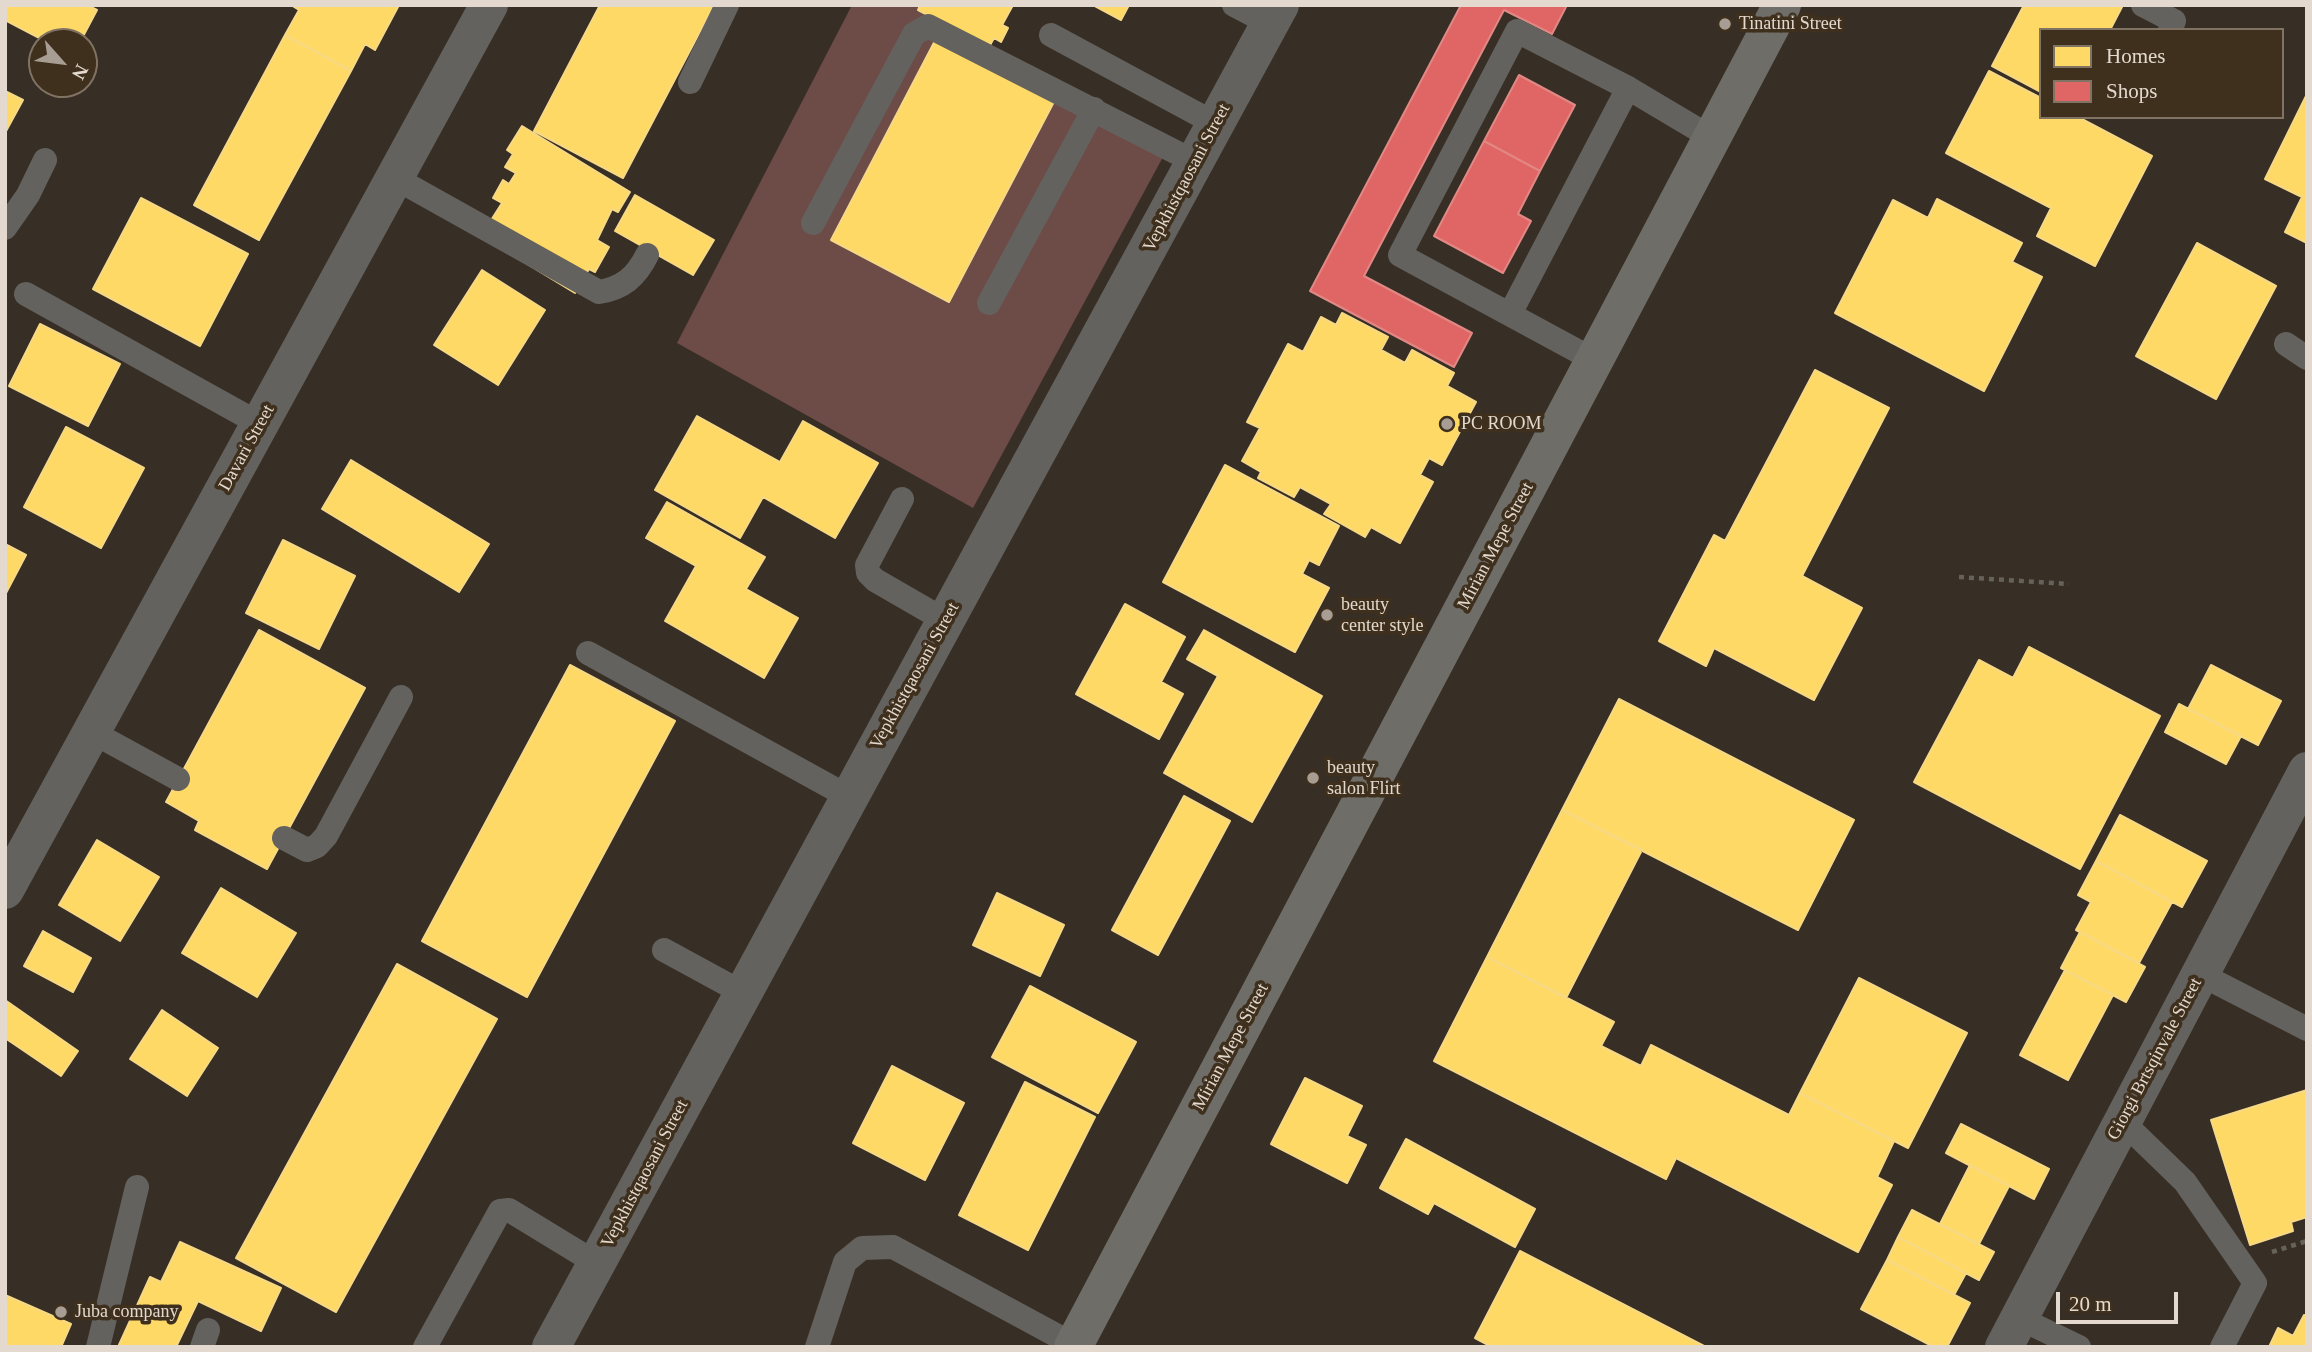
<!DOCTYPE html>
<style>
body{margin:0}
#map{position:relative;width:2312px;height:1352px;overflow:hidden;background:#372e25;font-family:Georgia,serif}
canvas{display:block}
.frame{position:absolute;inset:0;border:7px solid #e3d9ce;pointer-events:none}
.legend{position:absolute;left:2039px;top:28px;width:245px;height:91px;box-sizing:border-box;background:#3f2f1d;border:2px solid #817364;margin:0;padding:9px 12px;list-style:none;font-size:21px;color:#e3d9ce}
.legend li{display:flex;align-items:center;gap:14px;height:35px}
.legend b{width:35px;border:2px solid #817364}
.north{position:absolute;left:28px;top:28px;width:70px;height:70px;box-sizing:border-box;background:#3f2f1d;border:2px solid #817364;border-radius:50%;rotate:118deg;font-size:19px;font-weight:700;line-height:28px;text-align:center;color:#e3d9ce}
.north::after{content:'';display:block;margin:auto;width:24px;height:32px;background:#a79d93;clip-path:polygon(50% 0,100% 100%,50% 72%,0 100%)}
.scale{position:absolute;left:2056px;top:1292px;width:122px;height:32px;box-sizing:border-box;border:4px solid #e3d9ce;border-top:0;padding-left:9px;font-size:21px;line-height:24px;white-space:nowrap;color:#e3d9ce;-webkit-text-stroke:5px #3f2f1d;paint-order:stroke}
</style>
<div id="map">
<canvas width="2312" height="1352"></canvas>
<div class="frame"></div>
<ul class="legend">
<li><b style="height:19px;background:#ffd966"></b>Homes</li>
<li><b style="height:19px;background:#e06666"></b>Shops</li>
</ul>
<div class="north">N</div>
<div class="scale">20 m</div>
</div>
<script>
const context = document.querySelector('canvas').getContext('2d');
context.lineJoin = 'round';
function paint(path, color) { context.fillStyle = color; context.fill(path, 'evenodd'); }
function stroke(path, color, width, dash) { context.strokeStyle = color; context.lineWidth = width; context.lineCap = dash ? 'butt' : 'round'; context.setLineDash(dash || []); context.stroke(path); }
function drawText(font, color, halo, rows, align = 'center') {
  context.font = font + ' Georgia,serif'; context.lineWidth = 7; context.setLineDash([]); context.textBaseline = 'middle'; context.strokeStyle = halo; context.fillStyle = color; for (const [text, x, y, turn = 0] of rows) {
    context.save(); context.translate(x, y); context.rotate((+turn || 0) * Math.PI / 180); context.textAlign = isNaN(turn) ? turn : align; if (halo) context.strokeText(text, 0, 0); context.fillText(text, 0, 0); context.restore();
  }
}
paint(new Path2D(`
 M852,5H915L1170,144L973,508L677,343Z`), '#6d4b47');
const homes = new Path2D(`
 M7,5H87L97,10L80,42H47L5,20Z
 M291,5H399L375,50L365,44L351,71L285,35L299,10Z
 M600,5H714L623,178L534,131Z
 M920,5H1013L1002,25L1008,28L1001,42L994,38L989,47L918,10Z
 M1093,5H1129L1121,20Z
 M2024,5H2123L2110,30H2041V92L1992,66Z
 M285,35L351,71L259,240L194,205Z
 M938,35L1057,96L949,302L831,240Z
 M1989,71L2041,98V117H2078L2152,156L2095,266L2037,236L2051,208L1946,153Z
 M5,91L23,100L5,133Z
 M2307,94V243L2285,232L2302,197L2265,179Z
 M522,126L630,192L618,212L612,209L597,240L609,247L595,272L589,269L575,293L481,236L502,203L493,198L503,180L509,184L516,173L505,167L513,154L507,150Z
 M635,195L714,240L693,275L615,231Z
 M141,198L248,254L200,346L93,289Z
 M1937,199L2022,243L2012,262L2042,277L1984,391L1835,313L1893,200L1928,218Z
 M2197,243L2276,286L2216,399L2136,356Z
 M482,270L545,310L498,385L434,345Z
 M1342,313L1388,337L1381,350L1405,363L1412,350L1454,373L1447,386L1476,402L1442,465L1429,458L1420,475L1433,482L1400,543L1371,527L1365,537L1324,514L1331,504L1300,487L1294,497L1258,478L1261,472L1242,461L1260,428L1247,422L1288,344L1303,352L1321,317L1336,325Z
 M40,324L120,364L88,426L9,386Z
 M1815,370L1889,408L1802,576L1862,608L1814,700L1714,648L1706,666L1659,641L1714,535L1725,541Z
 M697,416L780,462L803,421L878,463L835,538L763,497L740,538L655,490Z
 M66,427L144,468L101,548L24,507Z
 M351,460L489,544L459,592L322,509Z
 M1225,465L1339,526L1319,565L1309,560L1302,574L1329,588L1295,652L1163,582Z
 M667,502L765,557L746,589L798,618L764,678L665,621L696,566L646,538Z
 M283,540L355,576L319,649L246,613Z
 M5,544L26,555L5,595Z
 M1125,604L1185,637L1161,682L1183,694L1159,739L1076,694Z
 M259,630L365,688L267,869L195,830L199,821L166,802Z
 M1204,630L1322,696L1252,822L1164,773L1218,676L1187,659Z
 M2029,647L2160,716L2080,869L1914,782L1979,660L2013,678Z
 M570,665L675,721L527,997L422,941Z
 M2211,665L2281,701L2258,745L2188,709Z
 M1619,699L1854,820L1798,930L1562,810Z
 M2179,704L2241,736L2226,764L2165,732Z
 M1184,796L1230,821L1158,955L1112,930Z
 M1562,810L1642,850L1566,998L1487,957Z
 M2120,815L2207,861L2182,907L2096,861Z
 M97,840L159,877L120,941L59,905Z
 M2096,861L2172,902L2139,963L2076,930L2091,902L2078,895Z
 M221,888L296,933L257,997L182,953Z
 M997,893L1064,925L1040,976L973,945Z
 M43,931L91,958L73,992L24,966Z
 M2080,932L2145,967L2126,1002L2061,968Z
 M1487,957L1614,1022L1601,1046L1641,1066L1651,1045L1789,1115L1800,1093L1894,1141L1877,1177L1892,1185L1858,1252L1676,1158L1666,1179L1434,1061Z
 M397,964L497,1019L336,1312L236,1258Z
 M2065,970L2113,995L2068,1080L2020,1055Z
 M1859,978L1967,1033L1908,1148L1800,1093Z
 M1030,986L1136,1042L1098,1113L992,1057Z
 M5,1000L78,1051L61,1076L5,1038Z
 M162,1010L218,1048L187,1096L130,1059Z
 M892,1066L964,1103L925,1180L853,1143Z
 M1305,1078L1362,1106L1347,1136L1366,1145L1347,1183L1271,1144Z
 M1025,1082L1095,1117L1028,1250L959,1215Z
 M2307,1090V1217L2291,1222L2293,1231L2250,1245L2211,1120Z
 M1961,1124L2049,1169L2034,1199L1946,1153Z
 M1406,1139L1535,1209L1515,1247L1434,1203L1428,1214L1380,1188Z
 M1970,1165L2009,1186L1979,1244L1940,1224Z
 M1912,1210L1994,1252L1979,1280L1898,1237Z
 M1898,1237L1966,1273L1954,1295L1887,1260Z
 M180,1242L281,1288L261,1331L198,1301L176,1347H118L150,1277L161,1282Z
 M1520,1251L1706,1347H1492L1475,1338Z
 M1887,1260L1970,1303L1947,1347H1934L1861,1309Z
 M5,1295L71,1324L61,1347H5Z
 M2304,1315L2307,1316V1347H2269L2278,1328L2293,1336Z`);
paint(homes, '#ffd966');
stroke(homes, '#f7d985', 2);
const shops = new Path2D(`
 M1461,5H1567L1552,34L1504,10L1364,276L1472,333L1454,367L1310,291Z
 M1519,75L1575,105L1540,171L1484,141Z
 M1484,141L1540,171L1518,214L1531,221L1503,273L1434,236Z`);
paint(shops, '#e06666');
stroke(shops, '#e18885', 2);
stroke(new Path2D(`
 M1959,577L2069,584
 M2272,1252L2307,1241`), '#65625c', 4.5, [5, 5]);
stroke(new Path2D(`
 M1234,5L1270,24
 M2143,5L2174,21L2170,30
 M1051,35L1216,124
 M690,82L727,5
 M395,178L599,292C623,288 636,277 647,255
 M813,223L914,34L928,26L1195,162
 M5,228L28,195L45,160
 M26,294L260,424
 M989,303L1094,109
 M1511,312L1628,88
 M2286,344L2307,358
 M1594,360L1400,255L1517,31L1628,88L1712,138
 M902,499L867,565L868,573L875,580L946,621
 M588,653L849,797
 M92,732L178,779
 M284,838L307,850L317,846L326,836L401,697
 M664,950L743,993
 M2200,974L2307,1029
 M2122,1121L2185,1182L2255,1283L2222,1347
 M2019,1318L2079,1347
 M98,1347L137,1187
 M202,1347L208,1330
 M425,1347L500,1211L509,1210L596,1263
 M817,1347L845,1262L862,1248L893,1247L1078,1347`), '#64625e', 24);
stroke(new Path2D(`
 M5,890L489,5
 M551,1347L1280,5
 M2004,1347L2307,771`), '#64625e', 38);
stroke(new Path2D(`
 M1073,1347L1782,5`), '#6f6d68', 38);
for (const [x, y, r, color] of [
 [1725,24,7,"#a79d93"],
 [1447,424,7,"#a79d93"],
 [1327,615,7,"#a79d93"],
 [1313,778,7,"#a79d93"],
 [61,1312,7,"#a79d93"]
]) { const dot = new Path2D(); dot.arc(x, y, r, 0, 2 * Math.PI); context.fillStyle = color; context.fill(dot); stroke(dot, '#3f2f1d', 2.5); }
drawText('18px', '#e3d9ce', '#3f2f1d', [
 ["Tinatini Street",1739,24],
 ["PC ROOM",1461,424],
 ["beauty",1341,605],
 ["center style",1341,626],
 ["beauty",1327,768],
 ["salon Flirt",1327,789],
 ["Juba company",75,1312]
], 'left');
drawText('18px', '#e3d9ce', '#3f2f1d', [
 ["Vepkhistqaosani Street",1187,178,-62],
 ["Davari Street",247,448,-61],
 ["Mirian Mepe Street",1496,546,-62],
 ["Vepkhistqaosani Street",915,676,-61],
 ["Mirian Mepe Street",1231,1047,-62],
 ["Giorgi Brtsqinvale Street",2155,1059,-62],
 ["Vepkhistqaosani Street",645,1174,-62]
]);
</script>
